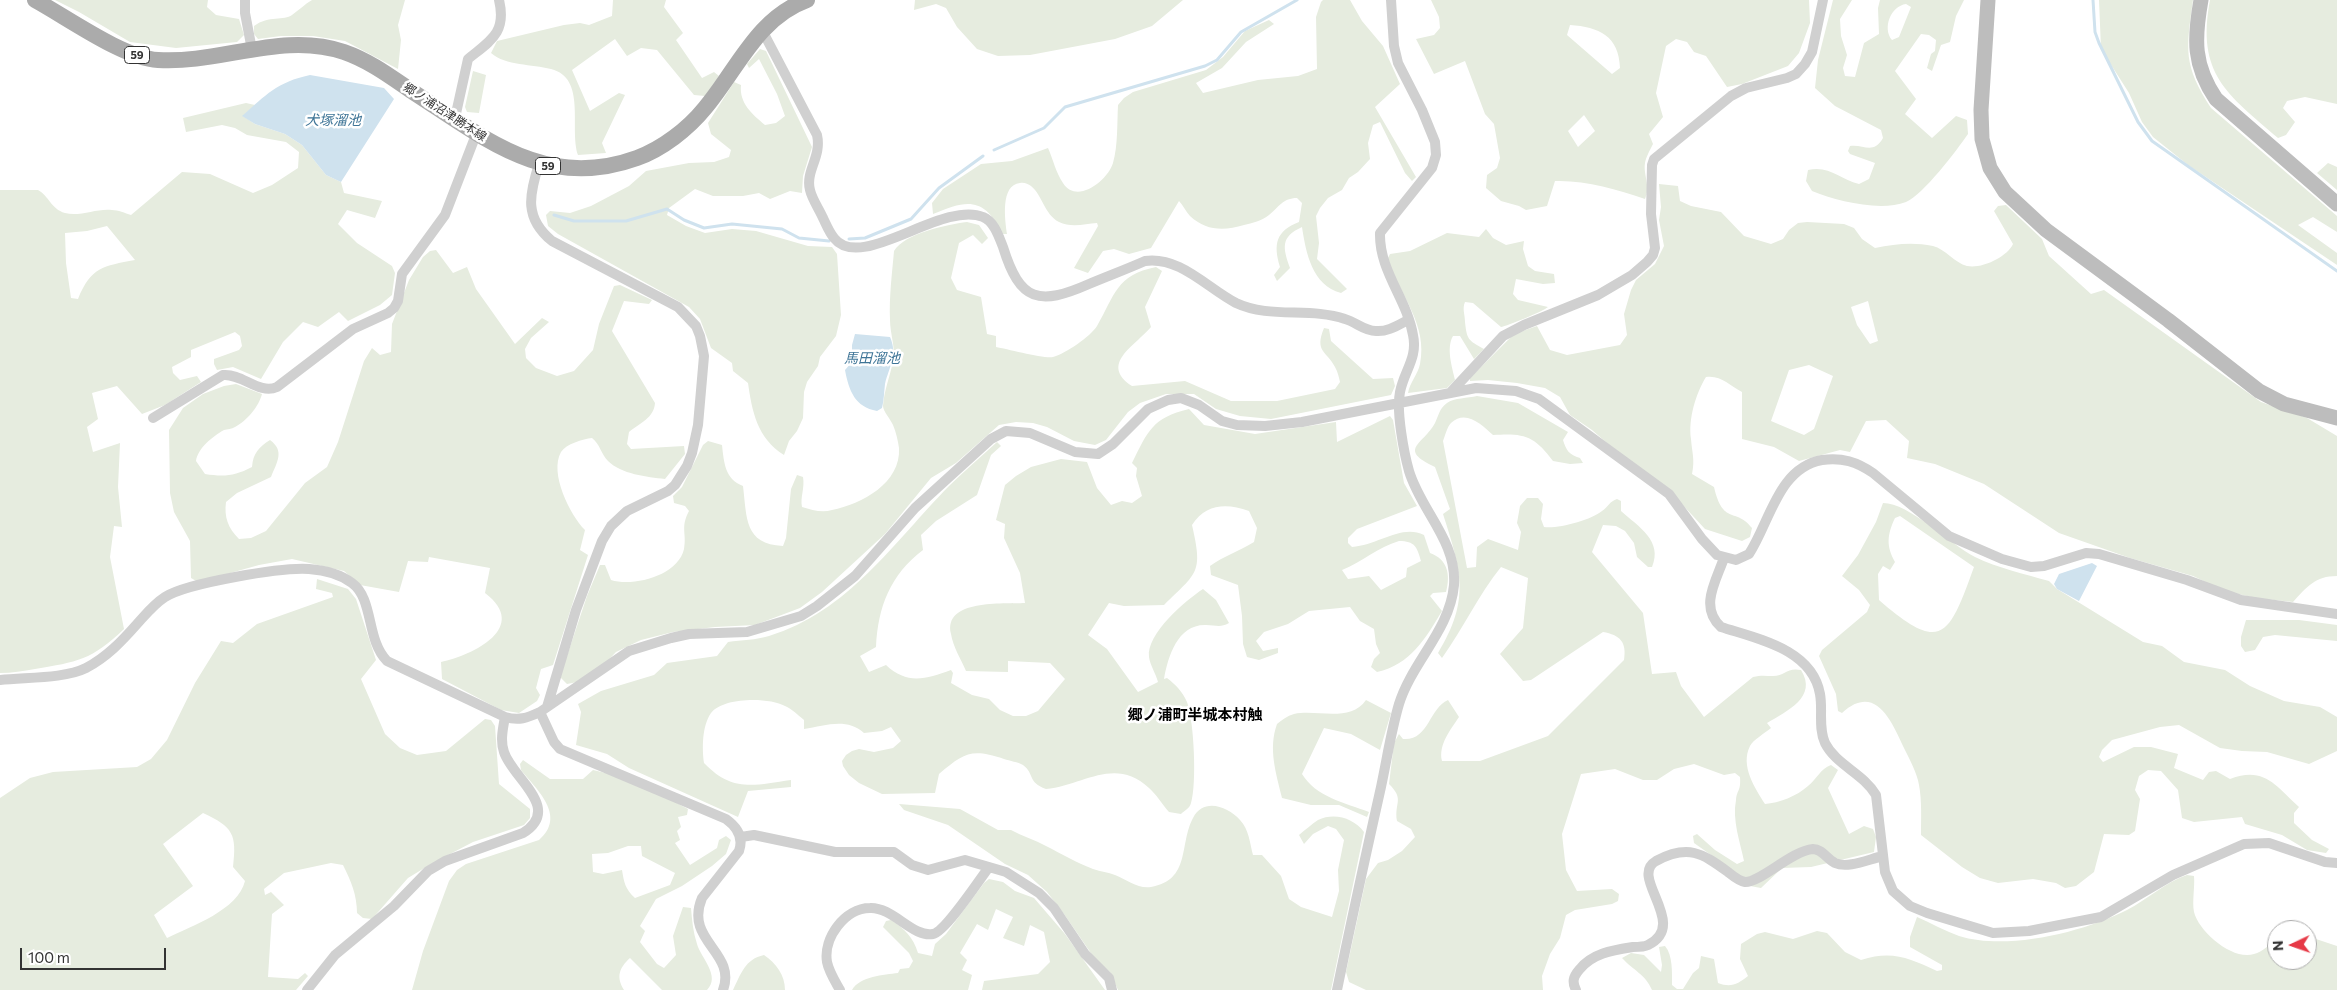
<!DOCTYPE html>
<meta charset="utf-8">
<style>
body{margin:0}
#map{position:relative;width:2337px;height:990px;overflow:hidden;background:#fff;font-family:Commissioner,sans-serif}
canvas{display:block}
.north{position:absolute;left:2267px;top:920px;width:50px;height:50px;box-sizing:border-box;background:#fff;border:1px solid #adadad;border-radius:50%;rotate:267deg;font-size:14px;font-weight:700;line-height:20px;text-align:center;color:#333}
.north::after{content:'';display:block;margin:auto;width:18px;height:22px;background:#e63946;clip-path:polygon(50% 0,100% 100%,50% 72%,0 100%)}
.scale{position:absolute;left:20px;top:948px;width:146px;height:22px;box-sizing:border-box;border:2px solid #333;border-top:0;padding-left:6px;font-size:15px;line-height:18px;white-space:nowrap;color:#333;-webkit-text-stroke:4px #fff;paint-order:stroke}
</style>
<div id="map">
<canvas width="2337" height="990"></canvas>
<div class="north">N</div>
<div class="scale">100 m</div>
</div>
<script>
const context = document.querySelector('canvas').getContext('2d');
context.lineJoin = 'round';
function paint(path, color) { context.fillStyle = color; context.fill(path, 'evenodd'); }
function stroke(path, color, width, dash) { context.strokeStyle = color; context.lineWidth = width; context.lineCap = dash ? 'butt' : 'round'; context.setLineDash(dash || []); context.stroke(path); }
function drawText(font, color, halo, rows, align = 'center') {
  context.font = font + ' Commissioner,"Noto Sans JP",sans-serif'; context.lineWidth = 5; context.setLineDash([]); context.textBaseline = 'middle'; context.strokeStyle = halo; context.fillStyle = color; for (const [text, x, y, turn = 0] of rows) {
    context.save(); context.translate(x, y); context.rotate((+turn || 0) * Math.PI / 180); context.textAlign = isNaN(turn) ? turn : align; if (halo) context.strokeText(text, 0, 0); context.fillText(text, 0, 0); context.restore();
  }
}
paint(new Path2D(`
 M55,0H208L207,7L216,15L239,19L244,35L237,42L176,48L130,42L79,12Z
 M312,0H405L398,25L401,40L398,69L345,41L313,36H281L258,39L254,34V26C269,15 284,21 292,15C299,10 305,4 312,0Z
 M613,0H666L664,7L683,33L676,40L702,78L714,72L719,76L705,96L694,95L657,50L641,48L627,56L615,39L572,70L590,111L619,93L625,95L602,143L606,153L578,155C569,128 587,78 551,69C532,64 506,66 491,53L497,41L564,25L580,23L589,25L612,16Z
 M915,0H1183L1152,26L1115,39L1030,55L998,56L977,49L957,27L946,8L936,4L914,10Z
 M1323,0H1350L1362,21L1383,46L1400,84L1375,107L1416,177L1412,181L1405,173L1380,122L1373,125L1368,143L1370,159L1358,172L1349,178L1342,190L1328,198L1320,208L1316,216L1319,243L1317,259L1347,289L1341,293C1312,285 1306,253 1302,227C1280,237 1283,248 1290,268L1277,281L1274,275L1280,267C1273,244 1276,231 1299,222L1302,203L1297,198C1283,198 1279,207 1269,215C1262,221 1252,223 1244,225C1224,231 1206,231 1190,216C1186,212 1183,205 1179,201L1151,248L1129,254L1114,249L1103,251L1088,273L1074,268L1098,226L1097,223C1085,224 1071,228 1059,222C1044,214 1043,196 1031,186C1028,184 1024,182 1020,183C1000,185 1005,220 1007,234H1003C984,197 968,199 933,214L932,203L943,189L981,164L1012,161L1048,148C1053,159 1056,173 1063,183C1077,205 1108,180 1113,163C1118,145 1117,123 1118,105L1124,98L1133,92L1206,70L1223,57L1245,31L1269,20L1274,24L1246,42L1222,68L1196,83L1203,93L1258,80L1298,76L1317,69L1316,17L1321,2Z
 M1431,0H1809L1810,23L1799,53L1788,66L1742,84L1727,87L1706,56L1694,52L1687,42L1676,39L1666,46L1656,93L1663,117L1649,134L1653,144C1650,150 1646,157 1645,163C1643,175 1651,186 1645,199C1616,189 1585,180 1555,181L1547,206L1526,210L1519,206L1501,201L1486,188L1487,175L1497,168L1500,158L1494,124L1485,114L1465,61L1434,74L1416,39L1434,35L1440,28L1439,17ZM1570,25C1599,27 1619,36 1620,68L1612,74L1567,35ZM1584,115L1595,131L1578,147L1568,131Z
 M1833,0H1852L1840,19L1841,36L1847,55L1843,68L1845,76L1855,77L1864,43L1879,34L1878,8L1880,0H1964L1956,16L1950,42L1941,45L1932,71L1927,68L1931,54L1935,51L1936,40L1929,35L1921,34L1895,71L1916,99L1905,114L1932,138L1956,116L1967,120L1968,134C1957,150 1923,195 1906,202C1880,212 1837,201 1812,191L1806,181L1808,170C1829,165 1840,179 1859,184L1869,179L1875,163L1850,154L1848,151L1850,146C1864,144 1873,155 1883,138L1881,130L1835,106L1815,88L1818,60ZM1906,4L1911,7L1899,37L1892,40C1882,28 1891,6 1906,4Z
 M2099,0H2193C2186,50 2183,65 2211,108L2337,216V232L2313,217L2298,225L2337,253V265L2188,165L2153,137L2142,122L2129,93L2101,49Z
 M2210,0H2337V104L2305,97L2287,101L2283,108L2295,122L2286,135L2278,138C2227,94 2196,74 2210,0Z
 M760,49L766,51L812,147L803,176L802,193L790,191L770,199L759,193L743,196H713L695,189L669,208L667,215L686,226L705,233L732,229L756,231L808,246L832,247L837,254L841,315L836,336L820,357L818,366L807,382L804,392L803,418L797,431L789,441L784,455C757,438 752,411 748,383L733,371L732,363L711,348L700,319L689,307L558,234L548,226L546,215L550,211L570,213L591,206L629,186L646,171L689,163L714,162L729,157L731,150L711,134L708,123L734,82L741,85C739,103 752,114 765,125L776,123L785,116L777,94L759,59L749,68L747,64Z
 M473,71L486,75L479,113L467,112L465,107Z
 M246,103L255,105L243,116L255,124L285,134L302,145L326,175L341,182L344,193L382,201L375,218L347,210L338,224L357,243L392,266L395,273L392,295L380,305L348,321L339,312L318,327L303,322L283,342L261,379L233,367L217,370L214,364V359L239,350L242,346L240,336L235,332L191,350V357L172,367L173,373L180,380L197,376L201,382L165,405L142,414L117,386L92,393L98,419L87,427L93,452L120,443L118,487L122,527L114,526L110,557L124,629C92,660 77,662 35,669C23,671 12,673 0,673V190H38C49,196 51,209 65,213C80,217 97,208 112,210C118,210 125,213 131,215L182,172L210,174L253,193L272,185L298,168L299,152L286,142L247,135L235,128L222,125L186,132L183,118ZM107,226L135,260C103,266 91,267 78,299L71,298L66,263L65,233L87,231Z
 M2328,163L2337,167V190L2317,173Z
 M1659,184L1678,186L1680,201L1691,206L1721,212L1744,236L1771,244L1783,239L1789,230L1798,223L1807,222L1844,224L1854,228L1862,239L1875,248C1895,244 1913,242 1933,246C1945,249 1955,263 1967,266C1982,269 2007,257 2013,244L1994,211L1998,206L2006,205L2042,239L2049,256L2091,294L2104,290L2261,402L2307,418L2337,436V576C2315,576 2307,587 2293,602L2256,598L2225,591L2193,576L2130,558L2059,533L1984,484L1935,464L1907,458L1909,441L1886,420L1866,421L1850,452L1840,450L1799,461L1774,447L1742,439V392C1729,385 1721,375 1706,377C1696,393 1688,419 1691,439C1692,453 1695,459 1692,474L1714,487C1723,526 1736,507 1752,528L1750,537L1742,541L1705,529L1667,488L1607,443L1592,430L1570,415L1560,397L1545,388L1517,383L1488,380L1470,381V378L1514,334L1537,326L1550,350L1567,355L1620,345L1627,335L1624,314L1631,290L1636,280L1655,264L1664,246L1659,220L1661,207ZM1868,301L1878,341L1870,344L1857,325L1851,307ZM1809,365L1833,376L1814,429L1804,435L1771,421L1789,370Z
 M967,222L979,225L988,238L982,244L973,235L959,243L951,278L957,290L981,297L987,334L996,336V347C1007,349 1045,359 1053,357C1065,354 1091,336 1097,326C1115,295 1116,275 1156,267L1162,271L1145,307L1151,327C1135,346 1099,364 1132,386L1185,381L1231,401H1277L1335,389L1340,382C1339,378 1338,372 1335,367C1327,351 1314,352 1324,328L1329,329L1331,341L1373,379L1393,378L1395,386L1391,395L1271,419L1240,416L1216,409L1194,394H1166L1140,403L1128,412L1106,440L1095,445L1074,441L1047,427L1033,423L1016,422L999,425L956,463L931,478L885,534L822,592L800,608L755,625L715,627L673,632L641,640L616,652L599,670L583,681L567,684L560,677L587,596L600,565H605L611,580C633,587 678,576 684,549C687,533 680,528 689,511L685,506L674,503L673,496L682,487L703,445L708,441L722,445C724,463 725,479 743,486C747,518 744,544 783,546L786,538L791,489L797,475L803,477C805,488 800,497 802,507C812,510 822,513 832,510C862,504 901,483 899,448C898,441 896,432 893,425C891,420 883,411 883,406C884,390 890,377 893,361C896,348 890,334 890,320C889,297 892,274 894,251C905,233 946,225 967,222Z
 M1486,229L1493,238L1506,245L1524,241L1523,249L1528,266L1535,271L1554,274L1555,283L1543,284L1516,279L1513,294L1518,300L1548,307C1544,311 1507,326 1501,327L1473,303L1465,302C1462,309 1465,314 1465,322C1467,340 1468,340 1484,349L1474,359L1460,336H1453C1446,348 1452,367 1455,380L1447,388L1408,393C1410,382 1418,374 1420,364C1428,325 1400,294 1387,260L1390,254L1410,251L1447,233L1479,237Z
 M436,250L453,273L467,267L476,289L515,344L542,318L549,322L531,338L525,349L526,358L536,368L557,376L574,371L593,350L599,324L614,286L620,285L652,300L649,304L624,301L612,331L655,403C654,418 640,423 629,432L627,444L631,449L684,446L685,454L665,479C647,477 621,474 608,461C601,454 600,444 592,438C583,439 566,444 561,452C549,473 570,515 585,530L580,550L588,555L553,665L541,669L536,688L540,695L537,701L519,713L501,710L442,679L441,662C474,655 530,627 485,593L490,568L429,557L428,562L408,561L399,592L360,585L344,571L292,559L259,565L198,582L191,578L190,541L174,512L170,493L169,430L183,408L203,394L224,386L236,384L262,394C259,406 247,421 235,427C232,429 227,429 224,430C212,437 198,448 196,461L205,474C224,477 235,476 252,467C253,453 259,447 270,440C285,451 277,462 271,477L237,493L226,502C224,517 228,528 239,539L251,538L266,531L305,483L327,467L338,442L364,361L372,348L380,355L391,352L392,324L409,280L423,257L430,251Z
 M1477,396L1518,403L1568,432L1563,440C1566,450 1569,455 1580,458L1583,463L1570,464L1553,461C1534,435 1523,433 1493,435C1482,425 1466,409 1451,423C1447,427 1445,436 1443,441L1467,568L1476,567L1477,547L1488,539L1518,550L1521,532L1517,523L1520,506L1527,498H1538L1543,504L1541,519L1544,527C1558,529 1591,520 1602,511C1608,507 1610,501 1617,499L1621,501V511C1639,527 1663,541 1652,567H1648L1637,557L1634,543L1625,531L1616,526L1603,525L1592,552L1643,613L1652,674L1676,672L1681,686L1704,717L1753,677C1761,675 1766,676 1773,676C1785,676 1787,667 1801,670C1818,697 1787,711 1767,723L1771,728C1765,733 1753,740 1750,746C1740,766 1755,788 1765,804C1779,803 1797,796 1808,786C1817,779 1820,769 1831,765L1838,770L1828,788L1849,834L1864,826L1873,829L1876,837L1874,852L1811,867L1782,868L1761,888L1750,886L1738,874L1694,843L1693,836L1697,834L1715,850L1737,864L1744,861C1740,842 1732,820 1736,800C1737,789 1741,792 1740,777L1735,773L1724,775L1694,764L1674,769L1657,780H1643L1615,769L1581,774L1562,834L1566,870L1577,891L1612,889L1619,894L1618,901L1612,904L1575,910L1566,915L1560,938L1550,954L1542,976L1543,990H1366L1349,982L1346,972L1366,879L1378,863L1388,860L1402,851L1415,837L1411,829L1397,821C1394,802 1405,800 1389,784L1394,743L1399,734L1403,739C1429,741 1429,708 1448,700L1459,717C1451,729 1438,745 1442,761H1480L1548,736L1624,660C1627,642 1620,635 1603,632L1531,680L1523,681L1500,654L1523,628L1528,578L1501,567C1479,594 1463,629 1442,658L1438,653C1471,599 1461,571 1443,514L1450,509L1435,467C1397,449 1423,445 1435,423C1439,415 1439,409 1447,403C1454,398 1468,398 1477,396Z
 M1189,409L1204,425L1255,434L1336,422L1337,442L1390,416L1393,420L1404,483L1417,506L1357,529L1348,538V543L1352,547C1379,545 1401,524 1424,535L1430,553C1447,559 1451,574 1446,592L1433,593L1430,596L1442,611C1426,638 1410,665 1377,672L1371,667L1374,659L1380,653L1376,644L1374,629L1360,621L1350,607L1309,611L1288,624L1264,632L1256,641L1263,651L1278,648V653L1259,660L1247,657L1243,644L1242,616L1238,585L1211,575L1210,566C1224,556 1239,551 1254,542L1257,528L1249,511C1226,503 1206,504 1192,525C1203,573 1198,572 1164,605L1124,606L1109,603L1088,635L1107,649L1138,692L1158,682C1156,674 1150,665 1149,657C1146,634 1186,600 1203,589L1216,600L1229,623C1220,628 1216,625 1206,625C1178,624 1168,656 1164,679L1167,678C1176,685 1182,691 1187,702C1194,720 1197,784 1191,803C1190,808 1184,811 1181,814L1169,812C1162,804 1156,794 1149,788C1115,756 1084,785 1046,789C1027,782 1035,774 1023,765C1018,762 1010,761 1004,759C971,748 964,753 939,774L935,793L882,794L859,783L849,775L843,766L842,761L846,755L852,751L859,749L874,752L893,748L901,741L891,727L882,731L864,733C846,717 825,726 804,729V720C798,715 792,709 785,706C769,697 723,697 711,713C702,726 702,748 704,763C733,793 754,785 791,780V787L748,791L738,817L629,768L607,754L576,745L581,712L578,704L601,691L654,675L667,663L717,656L728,642C742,640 756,640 769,636C848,612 894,542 949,486C964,471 981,457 997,442L1001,446L991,455L977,495L936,521L921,535L923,550C890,575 878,607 876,647L860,656L869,672L886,665C907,685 926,679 951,670L953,673L951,683L972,695L989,699L1000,710L1013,716H1026L1038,711L1065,679L1050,663L1008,661V672L966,671C961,659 953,647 951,634C943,599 1003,604 1025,603L1020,573L1004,538L1005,524L996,520L1005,485L1016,476L1031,467L1061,459L1087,462L1097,488L1111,505L1122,501L1132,503L1142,496L1136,476L1137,468L1132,463C1148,431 1152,418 1189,409ZM1399,541C1415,541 1417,547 1421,561L1407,568L1406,577L1381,590L1369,576L1348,579L1342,570C1362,562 1378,547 1399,541Z
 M1883,503C1909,503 1950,544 1975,557C1998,568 2024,574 2049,581L2057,589L2143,642L2162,646L2184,662L2225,670L2250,686L2284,701L2320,707L2337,717V751L2309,764L2267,752L2242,751L2220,748L2179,725L2160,727L2112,740L2102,750L2099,757L2103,762L2134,747H2151L2178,754L2174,768L2203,780L2209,772L2216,771L2230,779C2264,766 2275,785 2299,807L2294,813V823L2312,840L2329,849L2326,853L2307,850L2282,835L2245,824L2242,817L2194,822L2182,818L2178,790L2161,771L2148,770L2139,776L2135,790L2140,799L2135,831L2129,835L2104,834L2094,872L2076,886L2065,888L2056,883L2033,879L1998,883L1980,878L1962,867L1921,835C1921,819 1922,801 1919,785C1917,773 1909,758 1903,746C1891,720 1875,683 1842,713L1838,711L1836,694L1819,656L1822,650L1867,612L1870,605L1859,590L1842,576L1858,555L1876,522ZM1900,516L1974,567C1949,636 1942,655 1879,600L1878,574L1883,566L1890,570L1895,562C1886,546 1887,535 1895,518Z
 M317,579L348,589L356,599L376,660L361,679L385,734L400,748L417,755L446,751L485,719L491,720L495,726L499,784L530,809V818L524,825L473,842L431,864L408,878L372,919L363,918L357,913C357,895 351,881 343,865L331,863L284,873L264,889L265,895L271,892L284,905L272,914L268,977L298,979L305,973L308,976L296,990H0V798L30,778L53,772L137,767L151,759L167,740L195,683L221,641L233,643L257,624L333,597L332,593L316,589ZM203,813C233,827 237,834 233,867L245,881C238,910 192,926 167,938L154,915L193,886L163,844Z
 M2246,620H2299L2337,625V641L2275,635L2263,637L2255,650L2245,652L2241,646V637Z
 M1366,700L1391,713L1380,750L1351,734L1324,728L1302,774C1316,797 1345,803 1369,812L1367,817L1339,805H1311L1282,798C1276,773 1268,749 1277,724C1282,720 1287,716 1294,714C1317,709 1350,723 1366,700Z
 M523,760L550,779H583L593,770C627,777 658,793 688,809L687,815L678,817L681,827L677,831L680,840L675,843L690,865L717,848L719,840L726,836L731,840L726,854L712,866L682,886L656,899L640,926L645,931L640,942L657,964L664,968L676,955L673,936L683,907L691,908C692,920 693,932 697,944C701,958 721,976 707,990H662L630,958C619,968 616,977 624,990H412L423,951L449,881L457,870L466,864L539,840C567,816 537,790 521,770L520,764ZM628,846H641L642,856L675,873L670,885L635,898C625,889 624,882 622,870L603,874L593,872L592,854L608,853Z
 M899,804L960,809L998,830H1011C1022,836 1035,840 1046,846C1062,854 1077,863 1093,869C1101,872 1108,872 1115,875C1127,880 1138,889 1151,887C1191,880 1179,844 1193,818C1204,797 1228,807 1240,820C1249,829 1250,844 1253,855H1262L1281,876L1289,899L1301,907L1332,917L1339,891L1338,870L1344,840L1336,829L1328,826L1313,834L1304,844L1299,835C1305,830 1312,824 1318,820C1334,812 1354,818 1364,832L1331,990H1118L1110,972L1095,959L1064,914L1047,892L1028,875L1005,864L948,825L904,810Z
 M2187,875L2194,876C2195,887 2192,901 2194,912C2199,932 2233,961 2254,954C2263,952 2269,944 2277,940V960H2307V936L2337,946V990H1652C1645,974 1634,971 1622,958L1631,953L1644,955L1661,972L1662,965L1659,947L1665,946C1673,955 1672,973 1672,985L1677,989H1683L1693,973L1699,968L1701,956L1714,959L1718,983C1731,988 1738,984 1748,976L1740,959L1741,944L1757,934L1765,932L1793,939L1817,931L1827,933L1845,952L1861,960C1892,950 1909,958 1937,971L1942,970V965L1910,947V937L1917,917C1931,923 1945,931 1959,936C2007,951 2084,932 2127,910C2148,899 2164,883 2187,875Z
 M989,879L1003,882L1015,891L1034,898L1065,934L1105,990H982L984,981L1038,974L1050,962L1044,932L1030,925L1024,946L1003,938L1013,917L996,909L988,930L977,924L960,953L967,960L962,970L972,975L968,990H852C860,976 884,975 898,973L900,969L909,968L913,961L909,953L883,927L886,921L891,920C905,929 913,937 918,953L932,956L935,944L946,934L984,883Z
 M764,955C776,963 785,975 785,990H733C741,974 745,959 764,955Z`), '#e6ecdf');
paint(new Path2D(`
 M310,75L384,88L394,99L341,182L326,175L302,145L285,134L255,124L242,116C266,95 277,82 310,75Z
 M855,334L890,337C898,355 889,367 885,384C884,392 884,400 882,408L877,411C855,407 849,391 845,370L852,362V345Z
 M2092,563L2097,566L2079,601L2057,589L2054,584L2059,574Z`), '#cfe2ee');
stroke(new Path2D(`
 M2093,0L2095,32L2099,43L2138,122L2152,141L2337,271
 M994,150L1044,128L1065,107L1205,66L1217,60L1241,32L1297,0
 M554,215L574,221H626L667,209L684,220L704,228L732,224L782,229L799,238L829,241
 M849,239L865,238L911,219L939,188L983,156`), '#cfe2ee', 3);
stroke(new Path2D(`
 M245,0V13L252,50
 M762,30L817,135C822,157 805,171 810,190C812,199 819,209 823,218C826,224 829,232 834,238C861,273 942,200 983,217C994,221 999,237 1003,247C1020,302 1039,306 1089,284C1108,276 1127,269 1145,261C1180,256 1207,288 1236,303C1270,319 1310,307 1345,319C1356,322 1364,331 1376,331C1388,332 1398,325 1408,320
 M455,118L468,59C490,41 507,33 499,0
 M539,164C529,195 524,218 552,241L678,307L696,326L700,336L704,356L698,425L692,453L687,466L675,485L668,491L627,511L611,526L602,541L576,610L547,707
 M1450,393L1503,336L1524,325L1598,295L1632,275L1647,262L1653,255L1655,248L1651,214L1652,165L1654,159L1731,96L1746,88L1787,78L1796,74L1805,64L1812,52L1823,0
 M153,418L223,375C242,373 259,395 277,387L353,329L388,313L394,308L398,301L402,274L445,215L477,132
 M1724,558C1716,581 1699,607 1721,627C1758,639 1812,649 1820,694C1823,710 1818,728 1825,743C1836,765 1863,773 1876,795L1885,872L1893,891L1910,906L1927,913L1993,933L2029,931L2101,917L2173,875L2244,844L2269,843L2325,862L2337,863
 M0,680C25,677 64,679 86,668C107,657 122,641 137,624C146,614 154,604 165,597C187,583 282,567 309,569C324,570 340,574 352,583C374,599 366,640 387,661L505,717C519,721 527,718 540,712L629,651L671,638L689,634L747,632L801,616L817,606L855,576L915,508L991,439L1006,431L1030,433L1075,452L1098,454L1113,444L1148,409L1168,400L1181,398L1199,405L1222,421L1237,425L1265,426L1302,422L1476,388L1516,391L1539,399L1669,494L1702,539L1717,555L1736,560L1749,554C1770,522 1778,468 1822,460C1842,457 1857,462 1873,473L1949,536L2002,559L2031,567L2044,566L2086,553L2099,554L2187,580L2241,600L2337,614
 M540,712L554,742L560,749L726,819C737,827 744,837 739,851L702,898C684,941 737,952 723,990
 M741,837L754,835L835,852H894L912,865L928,870L965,860L1006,872L1039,893L1054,908L1085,954L1109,978L1112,990
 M307,990L335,955L394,906L428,871L445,861L523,833C563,808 512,778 504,752C500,741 503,728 505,717
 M840,990C835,981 829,972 827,962C823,938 845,908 870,908C893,907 913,938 933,934C945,932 980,879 989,867
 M1337,990C1351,922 1366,854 1381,787C1387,759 1391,731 1399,704C1412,662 1450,630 1454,585C1457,541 1421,511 1409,471C1404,453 1396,411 1400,392C1404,371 1418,358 1413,335C1407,299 1379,271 1380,233L1432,168L1436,155L1435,142L1422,110L1398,63L1394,46L1391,0
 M1576,990C1572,982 1573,977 1579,970C1592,953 1614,950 1633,947C1638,947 1644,947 1648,945C1690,924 1628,877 1656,861C1688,844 1702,853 1728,872C1733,876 1739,881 1745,882C1760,883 1791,851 1813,849C1822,849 1827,859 1835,863C1848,869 1869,859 1883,856`), '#d0d0d0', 10);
stroke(new Path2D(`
 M1988,0L1981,110L1982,139L1990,168L2005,192L2046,230L2168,320L2259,391L2284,404L2337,418
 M2201,0C2194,39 2193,65 2216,99L2337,204`), '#bdbdbd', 15);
stroke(new Path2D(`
 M35,0C68,18 123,58 158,60C220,64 283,31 344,52C370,61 391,77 413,92C486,139 546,191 637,158C662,149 688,129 705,108C737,70 757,18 807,0`), '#ababab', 16);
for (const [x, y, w] of [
 [137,55,25],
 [548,166,25]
]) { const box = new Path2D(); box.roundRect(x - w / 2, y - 8.5, w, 17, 4); context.fillStyle = '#fff'; context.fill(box); stroke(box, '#333', 1); }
drawText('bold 11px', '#333', null, [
 ["59",137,55],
 ["59",548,166]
]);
drawText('12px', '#333', '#fff', [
 ["郷ノ浦沼津勝本線",445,112,33]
]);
drawText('italic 14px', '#3f7597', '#fff', [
 ["犬塚溜池",333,120],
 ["馬田溜池",872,358]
]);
drawText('bold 15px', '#000', '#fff', [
 ["郷ノ浦町半城本村触",1195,715]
]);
</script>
